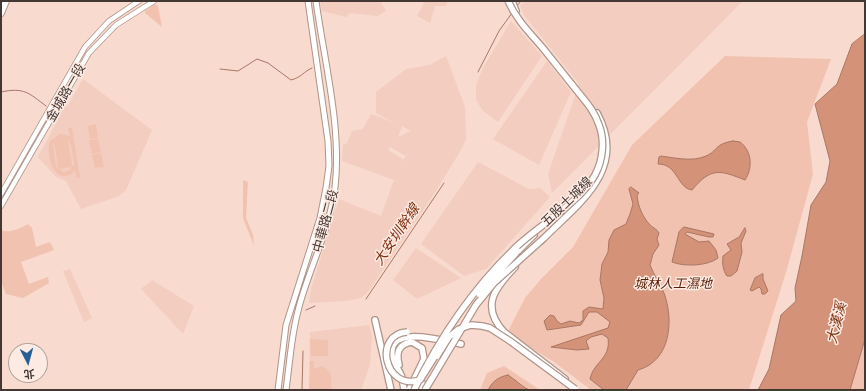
<!DOCTYPE html>
<meta charset="utf-8">
<style>
body{margin:0}
#map{position:relative;width:866px;height:391px;overflow:hidden;background:#f8dacf;font-family:Lora,"Noto Sans TC",serif}
canvas{display:block}
.frame{position:absolute;inset:0;border:2px solid #443834;pointer-events:none}
.north{position:absolute;left:8px;top:343px;width:40px;height:40px;box-sizing:border-box;background:#fceae3;border:1px solid #b2a39d;border-radius:50%;rotate:174deg;font-size:11px;font-weight:700;line-height:16px;text-align:center;color:#443834}
.north::after{content:'';display:block;margin:auto;width:14px;height:18px;background:#276097;clip-path:polygon(50% 0,100% 100%,50% 72%,0 100%)}
</style>
<div id="map">
<canvas width="866" height="391"></canvas>
<div class="frame"></div>
<div class="north">北</div>
</div>
<script>
const context = document.querySelector('canvas').getContext('2d');
context.lineJoin = 'round';
function paint(path, color) { context.fillStyle = color; context.fill(path, 'evenodd'); }
function stroke(path, color, width, dash) { context.strokeStyle = color; context.lineWidth = width; context.lineCap = dash ? 'butt' : 'round'; context.setLineDash(dash || []); context.stroke(path); }
function drawText(font, color, halo, rows, align = 'center') {
  context.font = font + ' Lora,"Noto Sans TC",serif'; context.lineWidth = 3; context.setLineDash([]); context.textBaseline = 'middle'; context.strokeStyle = halo; context.fillStyle = color; for (const [text, x, y, turn = 0] of rows) {
    context.save(); context.translate(x, y); context.rotate((+turn || 0) * Math.PI / 180); context.textAlign = isNaN(turn) ? turn : align; if (halo) context.strokeText(text, 0, 0); context.fillText(text, 0, 0); context.restore();
  }
}
paint(new Path2D(`
 M320,1H380L386,11L378,16L350,13L346,17L322,11Z
 M425,1H448L446,6H435L430,23L417,16Z
 M524,1H743L552,193L548,174L579,84L524,15L520,6Z
 M511,21L542,56L498,122L482,110L476,99V85L483,68Z
 M446,56L465,107L466,139L462,148L436,191L368,292L361,298L346,301L309,303L311,289L339,199L381,216L394,180L342,161L343,145L347,143L352,131L363,129L371,114L395,123L376,113V92L406,69L430,65ZM402,126L411,131L398,137ZM391,145L390,147L406,156L400,164L403,159L388,150Z
 M547,61L571,92L539,165L493,139Z
 M83,79L152,130L126,190L119,196L81,209L66,181L56,177L38,157L60,116L58,115L65,102L67,107Z
 M478,162L529,189L540,188L550,197L486,269L464,276L421,244Z
 M416,248L461,278L417,299L393,280Z
 M70,269L92,318L84,322L63,271Z
 M152,280L194,306L183,334L141,289Z
 M369,325L372,337L370,365L361,390H309L310,332Z`), '#f3cdbf');
paint(new Path2D(`
 M155,4L158,6L162,27L145,13V11Z
 M725,56L831,59L807,122L813,174L787,269L749,390H591L554,362L507,333L525,298L541,279L573,247L632,145Z
 M96,124L98,138L90,139L88,126Z
 M68,128H72L80,178H77L75,171C56,189 45,156 50,141L60,134L70,136ZM68,140L71,145L74,164L70,170L64,172L56,167L53,145L54,143L57,160L71,158Z
 M98,139L101,152L92,154L89,140Z
 M101,153L104,167L95,168L92,155Z
 M71,158L72,167L58,169L57,160Z
 M243,180L248,182L246,218L253,235L254,246L243,218Z
 M28,224L32,228L36,247L50,242L54,250L21,262L29,284L48,277L49,283L23,298L6,294L1,281V230C9,234 21,228 28,224Z
 M310,339L328,340V356H311Z
 M865,339V390H850Z
 M310,361H314V369L322,366C333,371 332,379 331,390H309Z
 M504,366L540,390H480L487,373Z`), '#f2c2b0');
const water = new Path2D(`
 M865,34V339L850,390H758L769,369L781,315L796,301L795,288L802,256L811,205L826,182L830,161L815,104L837,84L852,44Z
 M733,141L740,142C752,151 753,168 745,180C720,170 711,167 692,190C677,188 678,164 658,164L659,157L661,156C675,158 693,162 706,156C718,151 714,144 733,141Z
 M631,187L639,193L637,195C638,206 642,216 650,225C653,228 657,229 659,233L657,239L659,245L653,254L650,265C654,275 660,284 664,293C674,320 671,361 638,370L626,390H604L590,379C594,361 611,359 608,338L602,334L591,337L586,341L589,349L577,350L551,347L608,328L610,322L597,312H589L581,325L547,330L544,321L550,315L554,316L557,321L561,324L570,321L579,323L583,320V311L589,307L603,309L604,298L600,280L602,264L608,252L609,240L614,230L626,224L630,214L633,204L629,189Z
 M684,227L714,234L713,237H709L687,232L685,234L699,242L709,241L716,250L718,258C708,266 684,267 672,262L679,232Z
 M745,228L746,231L741,243L742,252L737,271L731,276H727C723,271 722,263 723,256L731,250L727,244L739,237Z
 M763,274V279L768,291L765,294H762L761,289L759,287L752,291L750,290L755,278Z
 M508,375C516,380 521,386 529,390H488C493,381 498,377 508,375Z`);
paint(water, '#d49279');
stroke(water, '#a97764', 1);
stroke(new Path2D(`
 M516,7L521,1
 M220,69L238,71L257,59L268,63L291,80C302,77 303,72 312,68
 M478,72L499,31L512,13
 M1,92C24,87 29,93 46,106
 M366,299L444,183
 M306,310L315,306
 M302,390L303,351`), '#a97764', 1);
const secondary = new Path2D(`
 M1,194L85,47L109,21L139,1
 M1,206L89,53L116,25L154,1`);
const primary = new Path2D(`
 M278,390L286,325L320,218L326,188L329,166L328,141L308,1
 M286,390C290,360 292,329 301,300C312,263 330,227 335,187C342,128 324,60 316,1`);
const trunk = new Path2D(`
 M512,1L516,11
 M541,241C576,205 629,171 597,113
 M518,251L534,235
 M515,267C495,288 480,306 504,332L565,379
 M375,320L391,390
 M399,365C396,353 398,344 412,342L422,348L424,359L409,390
 M404,390C403,385 403,379 401,375C398,368 393,363 392,355C388,324 445,341 461,344
 M418,390L422,383`);
const motorway = new Path2D(`
 M1,13L6,1`);
stroke(secondary, '#b0948a', 6);
stroke(primary, '#b0948a', 7);
stroke(trunk, '#b0948a', 8);
stroke(motorway, '#b0948a', 8);
stroke(secondary, '#fff', 4.5);
stroke(primary, '#fff', 5);
stroke(trunk, '#fff', 5.5);
stroke(motorway, '#fff', 6);
const trunkBridge = new Path2D(`
 M479,294L518,251
 M407,332C373,334 384,391 420,380L437,353
 M437,356L449,337L459,329L471,325L482,326L490,328L510,341L575,389
 M414,390C439,339 472,290 513,250C537,226 579,204 595,175C603,160 605,140 599,125C595,112 586,102 578,92C566,77 554,62 542,47C529,32 516,19 508,1
 M425,390L476,305L494,283L544,238`);
stroke(trunkBridge, '#b0948a', 8, []);
stroke(trunkBridge, '#fff', 5.5);
drawText('13px', '#443834', '#fceae3', [
 ["金城路一段",66,93,-60],
 ["五股土城線",567,202,-44],
 ["中華路二段",326,221,-75]
]);
drawText('italic 13px', '#5b1f06', '#fceae3', [
 ["城林人工濕地",673,284]
]);
drawText('italic 14px', '#823311', '#fceae3', [
 ["大安圳幹線",397,235,-56],
 ["大漢溪",837,323,-76]
]);
</script>
